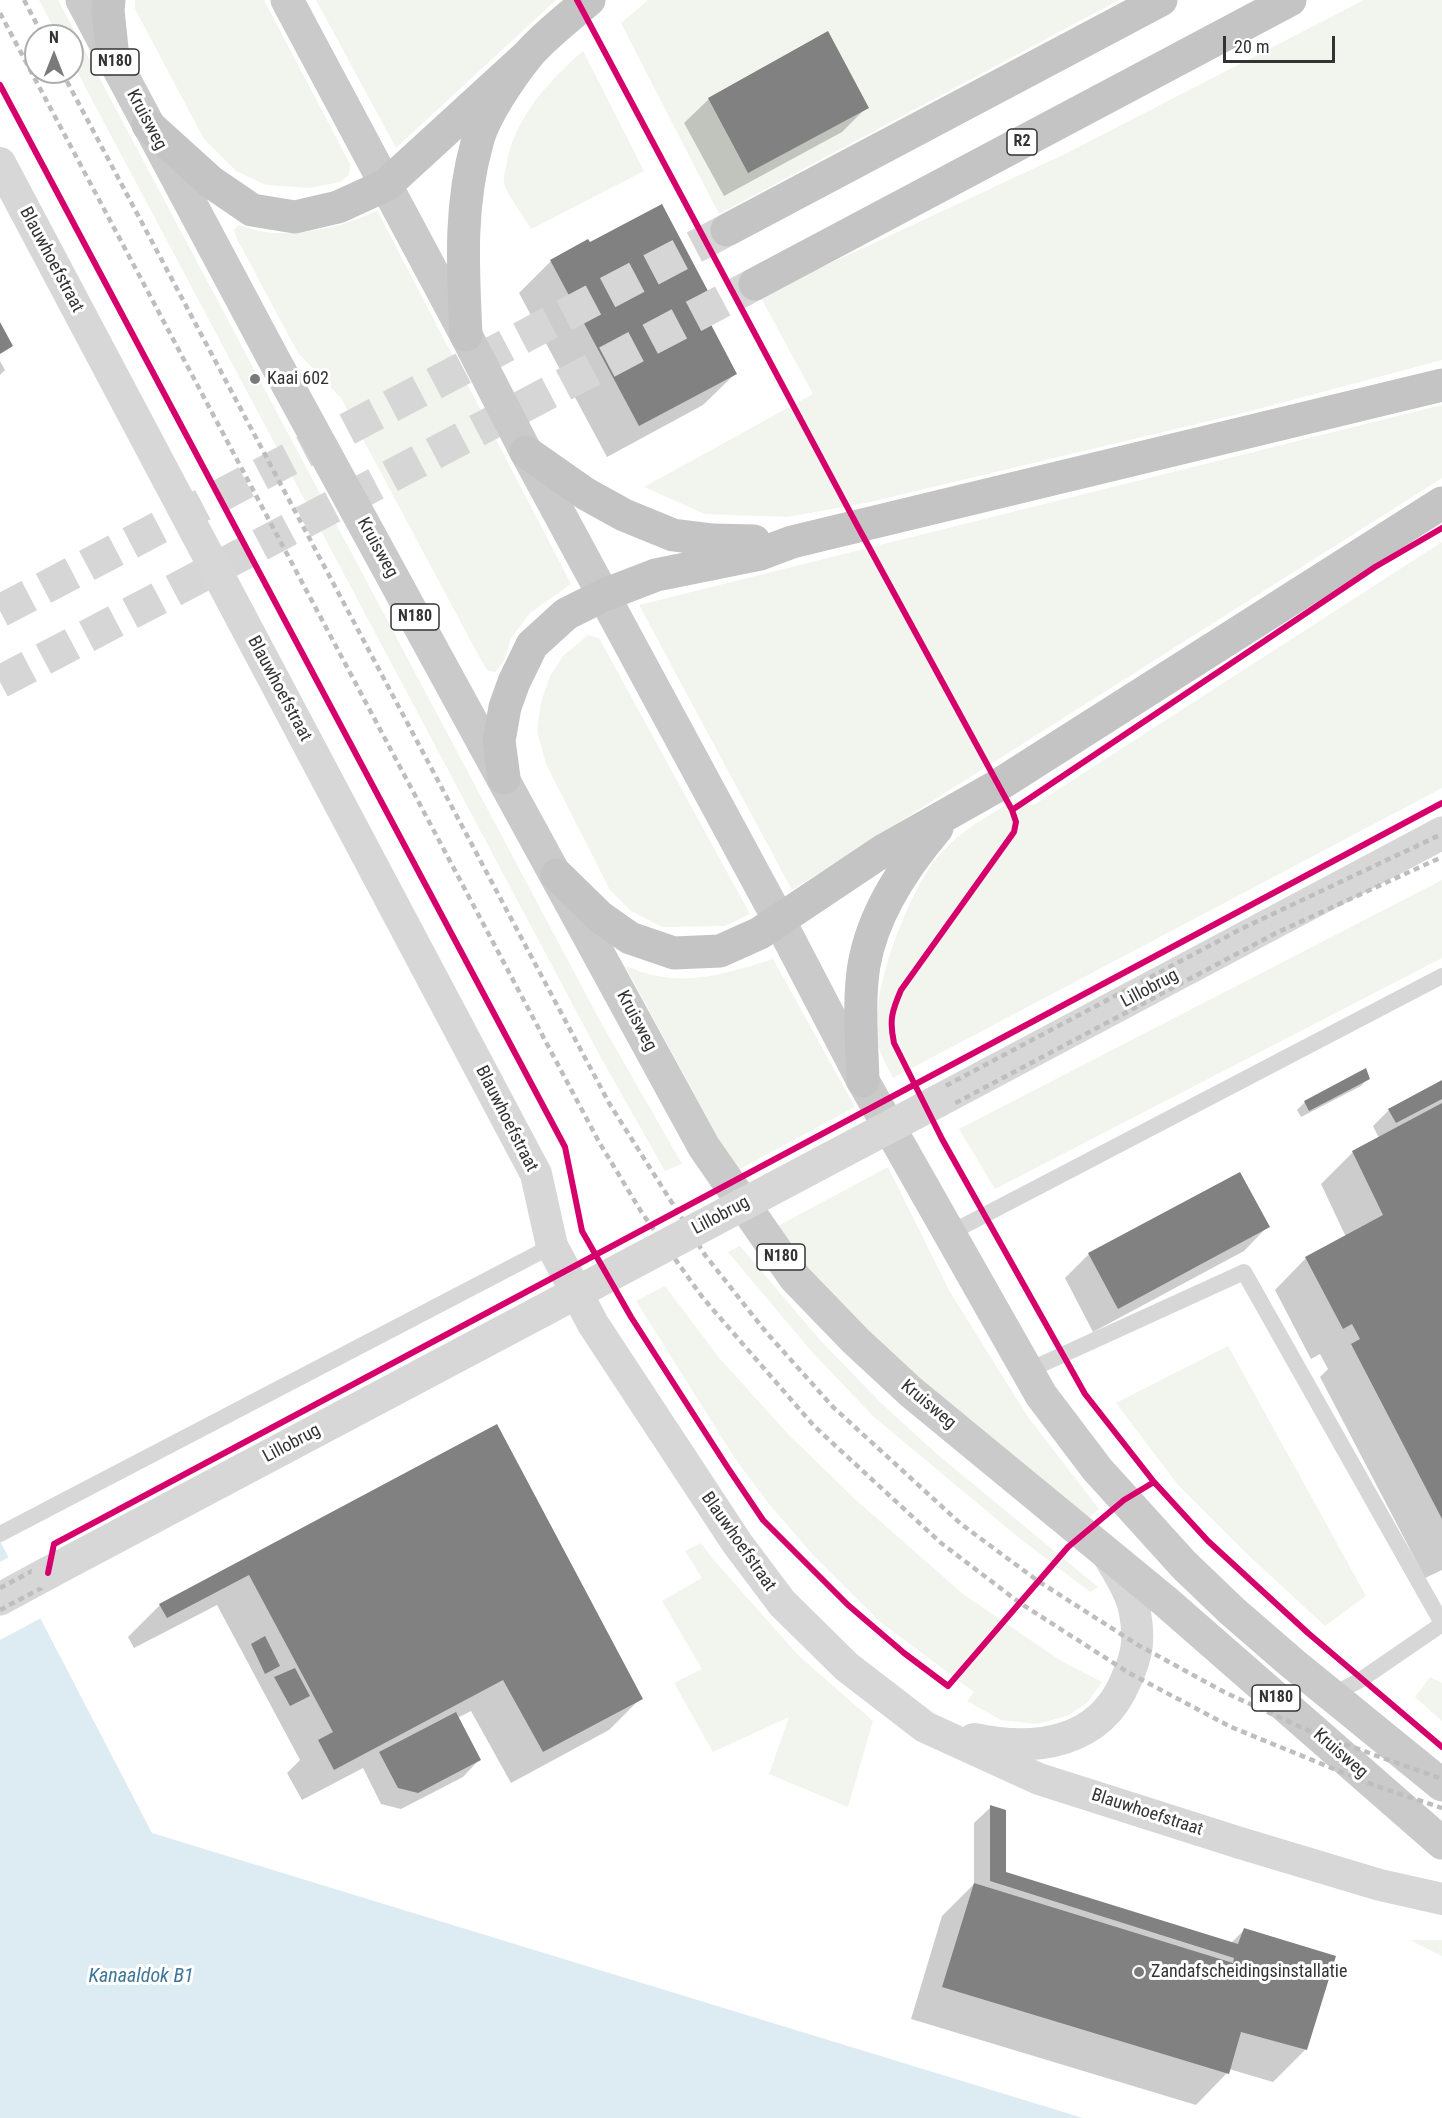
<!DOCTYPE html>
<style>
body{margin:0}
#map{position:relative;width:1442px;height:2118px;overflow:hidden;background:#fff;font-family:"Roboto Condensed",sans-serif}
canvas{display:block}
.north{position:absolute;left:24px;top:24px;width:60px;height:60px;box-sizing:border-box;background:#fff;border:2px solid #adadad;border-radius:50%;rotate:0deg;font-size:16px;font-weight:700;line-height:24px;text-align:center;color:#333}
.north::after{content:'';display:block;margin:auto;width:21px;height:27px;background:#7a7a7a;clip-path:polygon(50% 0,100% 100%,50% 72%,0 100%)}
.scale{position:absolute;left:1223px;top:36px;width:112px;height:27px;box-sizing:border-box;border:3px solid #333;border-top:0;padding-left:8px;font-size:18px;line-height:21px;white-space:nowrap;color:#333;-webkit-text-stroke:4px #fff;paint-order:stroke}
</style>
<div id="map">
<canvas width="1442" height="2118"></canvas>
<div class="north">N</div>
<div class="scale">20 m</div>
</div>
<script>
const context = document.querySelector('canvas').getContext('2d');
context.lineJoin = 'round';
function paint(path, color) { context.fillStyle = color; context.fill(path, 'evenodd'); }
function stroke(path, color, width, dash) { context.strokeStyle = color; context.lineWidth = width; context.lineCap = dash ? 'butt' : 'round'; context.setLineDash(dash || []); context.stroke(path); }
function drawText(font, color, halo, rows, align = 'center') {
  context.font = font + ' "Roboto Condensed",sans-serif'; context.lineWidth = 6; context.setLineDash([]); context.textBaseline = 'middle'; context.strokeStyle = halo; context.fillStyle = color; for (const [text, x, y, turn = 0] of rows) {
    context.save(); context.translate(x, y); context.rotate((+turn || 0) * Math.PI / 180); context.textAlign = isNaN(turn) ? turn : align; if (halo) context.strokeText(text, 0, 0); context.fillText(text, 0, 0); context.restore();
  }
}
paint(new Path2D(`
 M39,0H58L599,1019L682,1164L665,1171L600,1056L72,62V36H58Z
 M135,0H264L350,164L349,175L340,182L310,188L266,185L236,171L204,139L135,9Z
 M316,0H556L396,148Z
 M648,0H1119L719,214L621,23Z
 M1364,0H1442V360L1251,411L870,502L788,517L705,514L644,487L813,394L760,296L1065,154Z
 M583,51L644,171L531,229C526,220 504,190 504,182C503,177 505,172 506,168C512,121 548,81 583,51Z
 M377,210L571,584L530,613L511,638L504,661L495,672L488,671L481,660L341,398L298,353L237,239L234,230L238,225C250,228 263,233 276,233C306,235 350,225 377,210Z
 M1442,405V478L792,890L639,605Z
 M1442,542V788L893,1078C888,1068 881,1056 878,1045C869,996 903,908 930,867C936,858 946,848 954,840C972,824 995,812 1015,800L1034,805Z
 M588,635L599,638L750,914L725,926L662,927L631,911L610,890L546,764L537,731L541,702L550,676L563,656Z
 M1442,880V958L995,1189L959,1129Z
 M773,959L855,1107L736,1171L625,966C635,969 646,974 657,976C696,984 735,971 773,959Z
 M888,1167L950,1292L1028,1417L1099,1509L1088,1518L926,1387L825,1289L774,1228Z
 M740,1246L820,1340L882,1404L938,1455L1098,1587L1090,1592L1018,1537L874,1417L812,1352L728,1252Z
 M665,1286L720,1359L790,1436L857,1501L963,1594L1061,1661L1102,1682L1087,1703L1067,1716L1037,1724L1001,1720L967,1701L974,1692L878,1620L814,1556L769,1504L736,1460L636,1301Z
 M1228,1346L1366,1596L1325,1626L1245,1552L1178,1485L1116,1403Z
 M701,1543L712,1558L798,1655L873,1721L848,1807L769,1774L789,1717L713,1752L674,1683L702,1669L662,1601L702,1578L685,1551Z
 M1430,1677L1442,1683V1721L1415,1697Z
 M1410,1940H1442V1956Z`), '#f1f5ed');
paint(new Path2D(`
 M0,1541L152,1833L1083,2118H0Z`), '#ddebf3');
paint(new Path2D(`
 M11,1556L43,1617L0,1640V1562Z`), '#fff');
paint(new Path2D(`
 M709,99L867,107L842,132L724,196L684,123Z
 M590,244L716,310L707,320L735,374L703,405L607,457L519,293L551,261Z
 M0,361L5,370L0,375Z
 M1368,1078L1361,1086L1301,1117L1297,1110L1305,1102Z
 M1442,1082V1570L1425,1578L1320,1377L1328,1369L1320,1354L1311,1359L1275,1290L1306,1258L1346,1237L1321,1184L1353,1152L1379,1138L1373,1126L1389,1110Z
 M1268,1226L1244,1251L1093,1332L1065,1278L1089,1254Z
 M496,1426L641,1698L609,1730L511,1783L471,1711L457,1718L479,1760L463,1777L401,1809L381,1804L363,1768L302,1800L287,1773L300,1760L217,1605L134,1648L128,1637L160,1605Z
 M991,1807L1004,1873L1230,1944L1244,1930L1334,1957L1305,2050L1273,2082L1229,2069L1227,2073L1196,2105L911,2019L942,1916L974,1884V1823Z`), '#0003');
paint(new Path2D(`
 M828,31L869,108L748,173L708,98Z
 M662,204L718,310L707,317L737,374L639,426L550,260L588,239L590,242Z
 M0,322L13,346L0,354Z
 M1366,1068L1370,1079L1309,1111L1304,1101Z
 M1442,1080V1099L1396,1123L1388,1109Z
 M1442,1103V1519L1351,1344L1360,1339L1352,1324L1343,1329L1305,1257L1383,1215L1352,1151Z
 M1240,1172L1270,1227L1118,1309L1088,1253Z
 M497,1424L643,1699L543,1752L503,1680L334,1770L318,1740L333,1732L249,1575L167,1618L159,1604Z
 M265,1636L280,1666L265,1674L251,1644Z
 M295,1668L310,1696L290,1706L274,1677Z
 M456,1712L481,1760L418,1793L398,1788L379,1752Z
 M990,1805L1006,1810V1872L1238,1944L1244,1928L1336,1956L1307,2050L1241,2032L1229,2074L942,1987L974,1883L1233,1963L1234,1958L990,1881Z`), '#818181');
stroke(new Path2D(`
 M0,611L727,230
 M0,682L755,284`), '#d6d6d6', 33, [33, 16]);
stroke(new Path2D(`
 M950,1233L1442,976
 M1027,1371L1244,1272L1442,1623
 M0,1534L552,1246
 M1332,1695L1362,1679L1442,1624`), '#d7d7d7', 16);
stroke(new Path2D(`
 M0,163L536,1174L552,1246L593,1324L737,1543L782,1603L847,1667L925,1727L1039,1779L1240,1843L1380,1885L1442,1899
 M974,1739C1035,1752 1100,1744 1126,1680C1137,1656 1140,1640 1135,1613C1132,1593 1118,1573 1108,1555`), '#d7d7d7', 32);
stroke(new Path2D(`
 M938,1101L1442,833
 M0,1599L48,1573`), '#d7d7d7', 33);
stroke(new Path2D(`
 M82,0L273,358L704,1147L795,1278L856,1341L911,1392L1165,1601L1442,1843
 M287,0L466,335L526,452L779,920L863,1081L1041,1395L1097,1469L1184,1565L1232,1611L1292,1663L1442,1785`), '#cacaca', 33);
stroke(new Path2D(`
 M109,0L108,10L113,58
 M148,125L211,182L252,210L295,217L338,207L386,185L528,55
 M727,230L1161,0
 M755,284L1290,0
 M466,335C463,269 459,207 477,143C483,117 511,76 528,55C543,37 570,16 589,0
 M526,452L586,494L624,515L673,535L713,540L754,541
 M504,778L499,741L505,707L514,682L532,645L566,614L604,595L656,575L760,554L792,542L1442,385
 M557,875L600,917L630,938L674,953L720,951L760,933L884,850L997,786L1442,503
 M863,1081C862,1044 858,1002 864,965C873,913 904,867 937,828`), '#c4c4c4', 33);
stroke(new Path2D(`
 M24,0L43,36
 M0,13L599,1142L642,1213L703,1298L814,1426L941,1543L1020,1603L1129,1673L1231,1727L1376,1786L1442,1808
 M62,72L609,1103L705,1255L766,1332L833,1407L961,1524L1038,1581L1138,1645L1226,1693L1316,1734L1442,1779
 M0,1588L1243,928L1442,834
 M0,1610L1276,933L1442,857`), '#bebebe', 4.5, [6, 4.5]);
stroke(new Path2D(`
 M48,1573L938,1101`), '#d7d7d7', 33);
stroke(new Path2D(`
 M577,0L858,527L1012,810L1016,822L1014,832L901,990C892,1011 889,1020 894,1043L942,1139L1085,1394L1154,1482L1208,1541L1308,1633L1442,1747
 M0,85L565,1147L582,1231L631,1317L728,1468L763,1520L848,1605L904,1653L948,1686L1068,1547L1124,1500L1154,1482
 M1012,810L1375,567L1442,528
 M48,1573L54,1544L1442,803`), '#d6006c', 6);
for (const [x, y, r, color] of [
 [255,379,6,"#7a7a7a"],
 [1139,1972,6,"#7a7a7a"]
]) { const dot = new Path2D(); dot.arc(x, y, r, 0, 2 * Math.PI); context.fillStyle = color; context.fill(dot); stroke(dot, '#fff', 2); }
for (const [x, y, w] of [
 [115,62,48],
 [1022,142,30],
 [415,617,48],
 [781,1257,48],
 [1276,1698,48]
]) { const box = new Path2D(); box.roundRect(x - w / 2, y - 13, w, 26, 4.5); context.fillStyle = '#fff'; context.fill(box); stroke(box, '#333', 1.5); }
drawText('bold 16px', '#333', null, [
 ["N180",115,62],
 ["R2",1022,142],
 ["N180",415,617],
 ["N180",781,1257],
 ["N180",1276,1698]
]);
drawText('18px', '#333', '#fff', [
 ["Kruisweg",146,120,62],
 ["Blauwhoefstraat",51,260,62],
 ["Kruisweg",377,548,61],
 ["Blauwhoefstraat",279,689,62],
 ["Lillobrug",1150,989,-28],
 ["Kruisweg",636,1021,62],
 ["Blauwhoefstraat",506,1119,63],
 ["Lillobrug",721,1216,-28],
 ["Kruisweg",928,1405,40],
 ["Lillobrug",292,1444,-28],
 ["Blauwhoefstraat",738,1542,55],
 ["Kruisweg",1340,1754,41],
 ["Blauwhoefstraat",1147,1813,18]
]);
drawText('18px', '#333', '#fff', [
 ["Kaai 602",267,379],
 ["Zandafscheidingsinstallatie",1151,1972]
], 'left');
drawText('italic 20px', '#3f7597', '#fff', [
 ["Kanaaldok B1",141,1977]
]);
</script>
